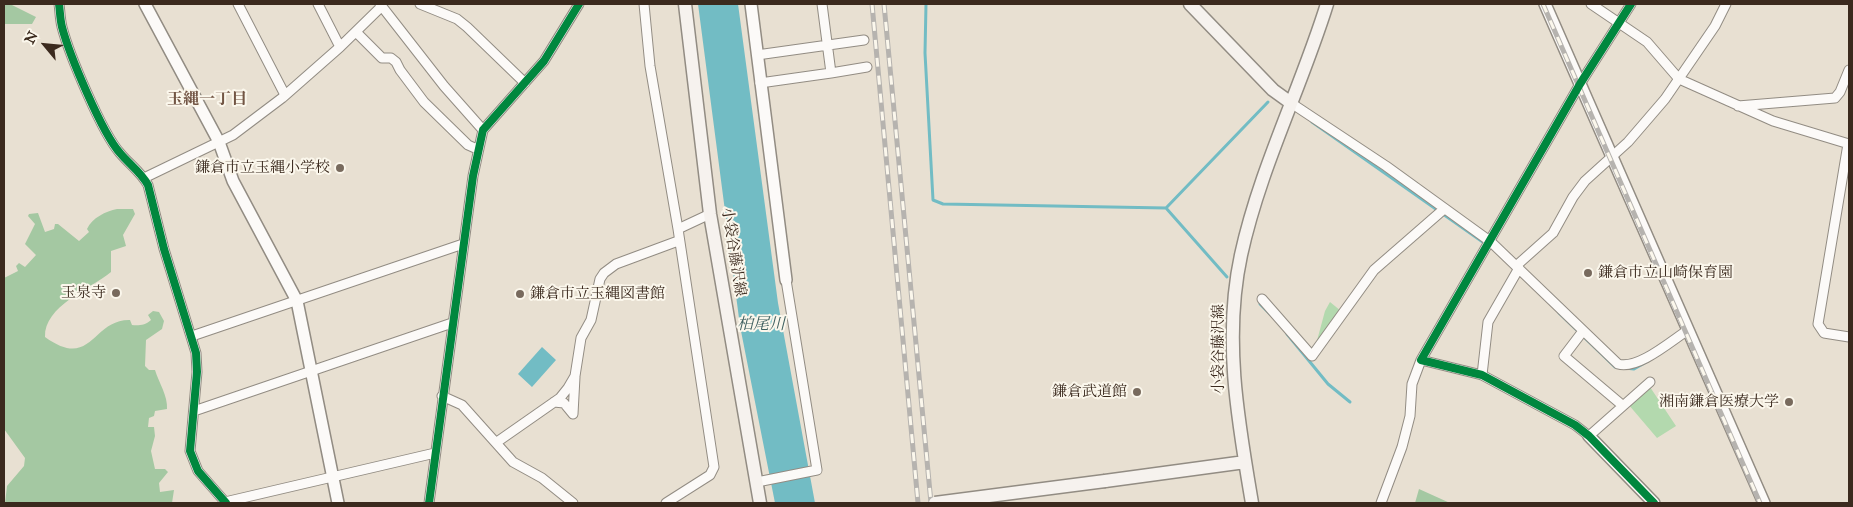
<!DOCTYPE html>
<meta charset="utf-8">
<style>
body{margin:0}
#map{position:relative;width:1853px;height:507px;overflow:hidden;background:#e8e0d2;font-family:"IM FELL Great Primer",serif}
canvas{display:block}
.frame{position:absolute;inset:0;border:5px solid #3b2a1e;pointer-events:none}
.north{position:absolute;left:20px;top:20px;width:50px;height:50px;-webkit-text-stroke:4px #fbf7ec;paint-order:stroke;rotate:298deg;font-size:14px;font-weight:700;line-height:20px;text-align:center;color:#3b2a1e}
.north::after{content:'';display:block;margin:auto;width:18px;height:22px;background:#3b2a1e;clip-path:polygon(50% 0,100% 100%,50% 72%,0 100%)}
</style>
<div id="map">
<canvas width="1853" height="507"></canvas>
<div class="frame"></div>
<div class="north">N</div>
</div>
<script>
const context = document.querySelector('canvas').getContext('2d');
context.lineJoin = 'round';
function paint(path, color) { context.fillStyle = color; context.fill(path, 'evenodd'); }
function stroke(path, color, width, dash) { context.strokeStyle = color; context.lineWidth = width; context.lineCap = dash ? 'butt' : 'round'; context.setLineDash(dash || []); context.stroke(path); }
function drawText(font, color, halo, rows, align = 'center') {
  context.font = font + ' "IM FELL Great Primer","Noto Serif JP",serif'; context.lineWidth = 4; context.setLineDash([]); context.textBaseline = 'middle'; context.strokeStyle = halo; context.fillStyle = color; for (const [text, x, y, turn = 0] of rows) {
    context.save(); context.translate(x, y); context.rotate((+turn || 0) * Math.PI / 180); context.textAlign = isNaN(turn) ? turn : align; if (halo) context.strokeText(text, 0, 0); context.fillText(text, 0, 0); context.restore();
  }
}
paint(new Path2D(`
 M1330,302L1341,311L1315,348L1325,311Z
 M1650,387L1676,426L1657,438L1628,404Z`), '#b3d9ae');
paint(new Path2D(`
 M4,4H10L36,17L32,24H4Z
 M117,209H133L135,214L123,235L126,246L111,251V272C90,289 44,306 45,337C92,371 92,319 130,320L132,325C138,326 146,325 151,320L148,315L153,311L159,312L164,321L162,329L146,340L145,366L149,370H155C159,383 168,396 167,409L155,411L154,416L149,418L148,427H154L155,436L151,451L155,469H165L168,472L159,483L160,492L174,490L172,503H5L7,486L24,466L25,458L4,429V278L18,271L16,266L19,263L25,267L36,255L25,244L35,224L28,216L29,214L38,213L45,232L54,229L55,224H58L79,241L89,232L87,229C92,218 106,211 117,209Z
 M1419,489L1450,503H1415Z`), '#a4c8a2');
paint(new Path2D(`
 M698,4H738L778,303L815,503H775L740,326Z
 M542,347L556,360L532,387L518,374Z`), '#72bcc4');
stroke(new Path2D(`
 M926,4L925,53L933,200L943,204L1166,208L1227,277
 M1312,122L1487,245
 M1166,208L1268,102
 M1260,304L1270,314
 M1559,313L1615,367L1634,369L1648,361
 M1287,334L1328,384L1350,402`), '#72bcc4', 3);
const minor = new Path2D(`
 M59,4C60,11 60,19 62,27C69,54 102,133 120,153C129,164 141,172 148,185L164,249L196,353L197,372L190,451L198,471L226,503
 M238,4L285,95
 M318,4L340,47
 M380,4L444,86L483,130
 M420,4L457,19L467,27L525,83
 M644,4L650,66L678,229L714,467L710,475L666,503
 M1591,4L1647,42L1679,79L1773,121L1849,144
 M1631,4L1580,84L1421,360L1482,375L1575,425L1589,436L1650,382
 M356,32L382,58H391L396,62L400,70L424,102L468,145L477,149
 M757,55L864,40
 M831,73L867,67
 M760,83L831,73L822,4
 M1291,103L1386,166L1491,242L1618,364C1638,370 1671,341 1688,330
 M1738,106L1835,98L1840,92L1849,70
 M1848,144L1818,324L1824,333L1849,337
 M144,178L233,135L282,98L340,47L382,6
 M678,229L710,214
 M1516,266L1553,233L1573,197L1585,181L1628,142L1665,99L1715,26L1726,4
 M1262,299L1312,356L1374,270L1444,209
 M1583,331L1564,356L1622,405
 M192,336L463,244
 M1482,375L1488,322L1519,268
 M442,396L462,405L513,462L542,478L573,503
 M554,402L564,403L573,414
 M194,411L452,323
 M573,414L575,377
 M497,442L560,398L568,388L575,376L581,338L591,320L600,279L604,273L616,264L678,241
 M757,482L817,470L786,280
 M225,502L435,453
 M429,503L473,176L483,130L544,61L579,4
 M1381,503L1402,447L1410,416L1412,384L1421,360`);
const tertiary = new Path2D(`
 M145,4L219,142L233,181L297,301L338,503
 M751,4L786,280
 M1545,4L1764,503
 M1589,436L1654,503`);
const secondary = new Path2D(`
 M685,4L710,214L760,503
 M1190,4L1273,90L1291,103
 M1105,481L1245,462
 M1252,503C1238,421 1223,338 1241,255C1260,168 1301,88 1327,4`);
stroke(minor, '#928c83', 11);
stroke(tertiary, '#928c83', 14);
stroke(secondary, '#928c83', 15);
stroke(minor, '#fcfaf8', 9);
stroke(tertiary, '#fcfaf8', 11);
stroke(secondary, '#f6f2ee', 12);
const rail = new Path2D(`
 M872,4L918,503
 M884,4L931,503
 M1543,4L1760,503`);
stroke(rail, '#b6b3af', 5);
stroke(rail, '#fbf7ec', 3, [9]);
const secondaryBridge = new Path2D(`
 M935,503L1105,481`);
stroke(secondaryBridge, '#928c83', 15, []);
stroke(secondaryBridge, '#f6f2ee', 12);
stroke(new Path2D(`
 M59,4C60,11 60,19 62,27C69,54 102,133 120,153C129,164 141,172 148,185L164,249L196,353L197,372L190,451L198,471L226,503
 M1631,4L1580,84L1421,360L1482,375L1575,425L1589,436L1654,503
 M429,503L473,176L483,130L544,61L579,4`), '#00873e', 8);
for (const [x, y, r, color] of [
 [340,168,5,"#786a5d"],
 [1588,273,5,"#786a5d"],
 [116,293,5,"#786a5d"],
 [520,294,5,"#786a5d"],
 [1137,392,5,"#786a5d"],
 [1789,402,5,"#786a5d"]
]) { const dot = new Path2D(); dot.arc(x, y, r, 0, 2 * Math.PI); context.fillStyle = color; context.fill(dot); stroke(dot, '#fbf7ec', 2); }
drawText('15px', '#3b2a1e', '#fbf7ec', [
 ["鎌倉市立玉縄小学校",330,168],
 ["鎌倉市立山崎保育園",1598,273,"left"],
 ["玉泉寺",106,293],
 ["鎌倉市立玉縄図書館",530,294,"left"],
 ["鎌倉武道館",1127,392],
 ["湘南鎌倉医療大学",1779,402]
], 'right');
drawText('15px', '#3b2a1e', '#fbf7ec', [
 ["小袋谷藤沢線",733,252,81],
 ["小袋谷藤沢線",1219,349,-90]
]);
drawText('bold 16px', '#725544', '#fbf7ec', [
 ["玉縄一丁目",207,100]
]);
drawText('italic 16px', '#3d5e5e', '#fbf7ec', [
 ["柏尾川",761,325]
]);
</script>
